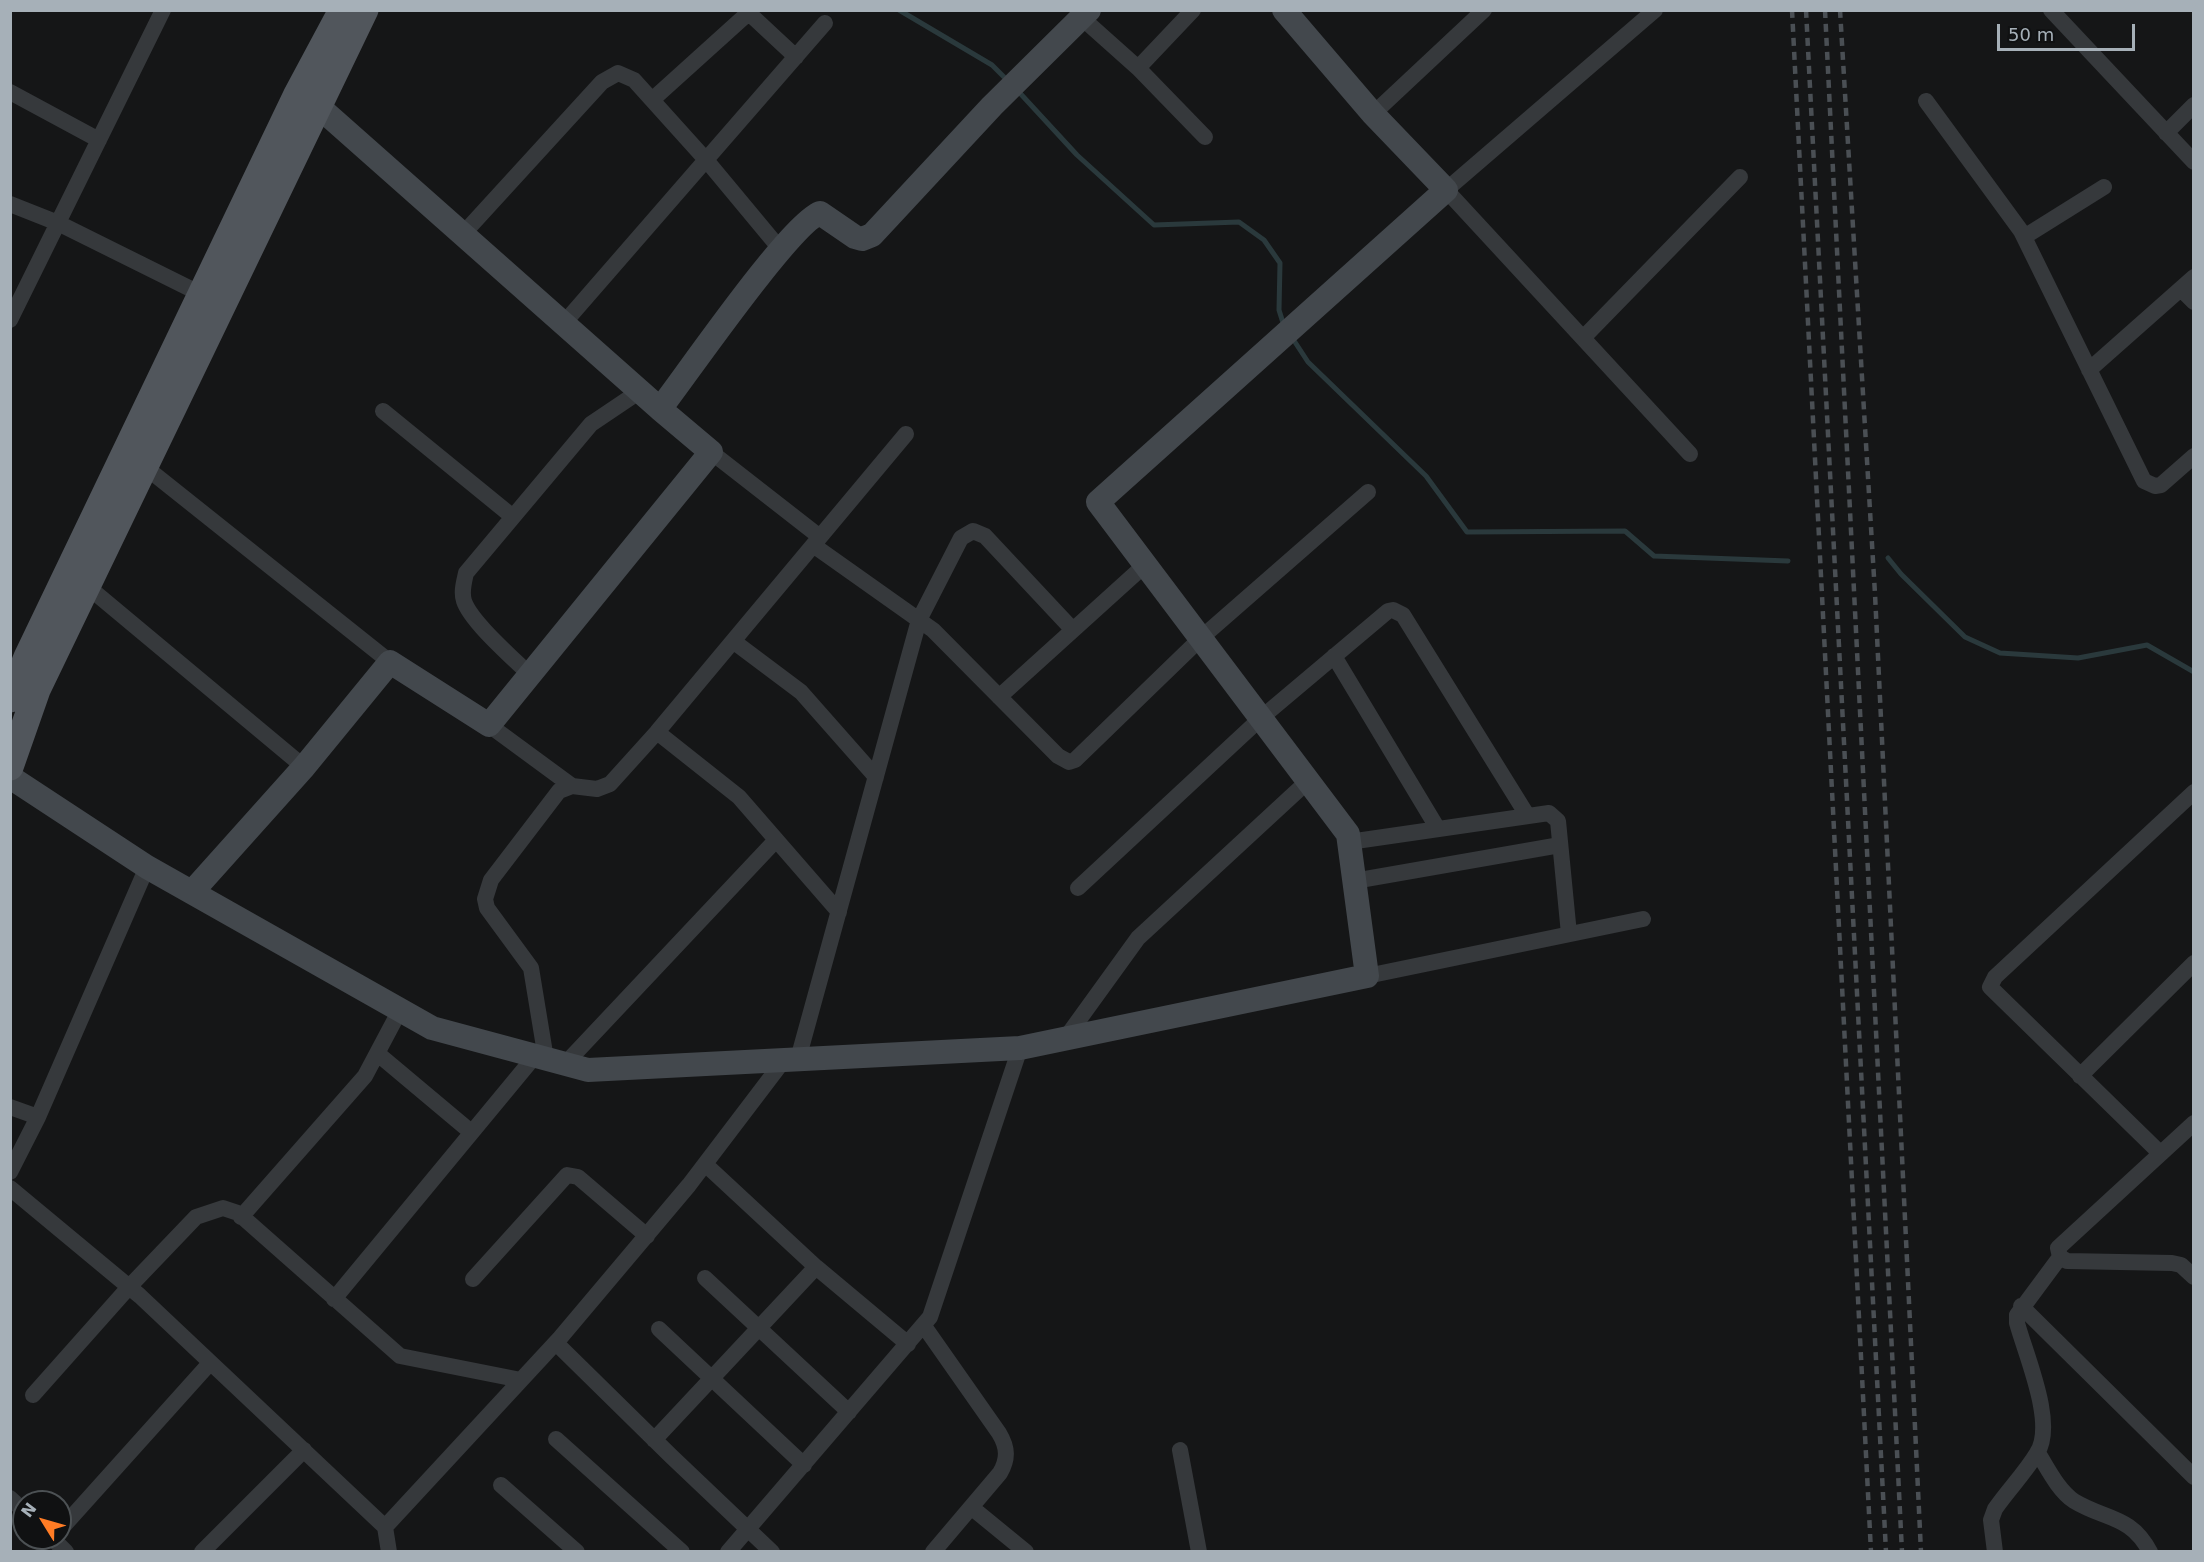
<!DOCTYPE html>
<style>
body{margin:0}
#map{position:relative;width:2204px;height:1562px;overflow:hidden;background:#151617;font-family:"DejaVu Sans",sans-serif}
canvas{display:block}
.frame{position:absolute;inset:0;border:12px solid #a6b0b8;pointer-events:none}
.north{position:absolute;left:12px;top:1490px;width:60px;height:60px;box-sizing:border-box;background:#101112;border:2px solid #4c5154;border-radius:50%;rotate:307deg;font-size:16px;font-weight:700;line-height:24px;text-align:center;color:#a6b0b8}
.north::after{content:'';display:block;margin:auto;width:21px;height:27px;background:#ff7c25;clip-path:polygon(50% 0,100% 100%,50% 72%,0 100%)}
.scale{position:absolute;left:1997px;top:24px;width:138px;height:27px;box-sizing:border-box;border:3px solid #a6b0b8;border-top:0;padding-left:8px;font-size:18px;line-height:21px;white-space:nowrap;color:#a6b0b8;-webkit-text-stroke:4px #101112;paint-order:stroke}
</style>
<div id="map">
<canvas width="2204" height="1562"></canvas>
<div class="frame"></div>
<div class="north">N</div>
<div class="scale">50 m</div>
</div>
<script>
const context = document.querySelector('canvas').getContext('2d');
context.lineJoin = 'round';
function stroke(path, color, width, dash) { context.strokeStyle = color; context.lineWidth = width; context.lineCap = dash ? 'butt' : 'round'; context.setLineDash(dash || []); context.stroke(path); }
stroke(new Path2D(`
 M899,10L992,65L1009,82
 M1018,91L1077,155L1154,225L1239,222L1264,240L1280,263L1279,310L1284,326
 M1291,336L1308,362L1426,476L1467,532L1625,531L1654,556L1788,561
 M1888,558L1901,574L1965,637L2000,653L2078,658L2147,645L2194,672`), '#2a393c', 5);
stroke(new Path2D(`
 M1655,10L1446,190L1690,454
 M2051,10L2194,162
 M1082,18L1138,68L1205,137
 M1138,68L1193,10
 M10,92L99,140
 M652,100L745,16H752L796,57
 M1926,101L2021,231L2144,481L2155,486L2161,485L2194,456
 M1373,114L1484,10
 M2166,133L2194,105
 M10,204L58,223L201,294
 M463,234L602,82L618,73L634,80L707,161L781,250
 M2024,237L2104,187
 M2181,289L2194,302
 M10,320L163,10
 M564,323L825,23
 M1583,338L1740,177
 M2089,370L2194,277
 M383,411L513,517
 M711,452L820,537
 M144,466L390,662
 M813,545L933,630L1058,756L1069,762L1075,760L1201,638L1368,492
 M87,586L304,767
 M733,641L801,692L876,777
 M1334,656L1438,829
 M530,675C513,658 471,622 464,601C461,592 464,582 466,573L591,424L640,391
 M999,697L1146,564
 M489,725L572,786
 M657,732L739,797L839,912
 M1349,842L1549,813L1558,821L1569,934
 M1354,881L1560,845
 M1078,888L1261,718L1388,611L1393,610L1403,615L1527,815
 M1367,976L1643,919
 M1065,1039L1138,938L1308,781
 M378,1054L471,1132
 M546,1059L531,968L487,908L485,899L491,880L559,791L572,786L597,789L610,784L657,732L906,434
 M798,1059L919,620L961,538L973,531L985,536L1073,630
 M565,1064L776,840
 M2080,1076L2194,963
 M10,1107L38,1117
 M2194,1123L2058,1248L2060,1257L2067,1261L2172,1263L2181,1265L2194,1277
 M2160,1153L1990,987L1995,977L2194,792
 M705,1164L816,1267L908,1344
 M10,1172L38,1117L147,867
 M10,1188L140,1296L385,1527L560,1338L689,1185L784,1060
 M241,1217L365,1076L400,1010
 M705,1278L849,1412
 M473,1279L567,1175L578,1177L647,1236
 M334,1299L535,1056
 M2021,1306L2194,1477
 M924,1326L999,1433C1008,1448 1008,1459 1000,1473L933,1552
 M659,1329L804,1465
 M556,1343L671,1456L772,1552
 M33,1395L129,1287L196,1217L223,1208L238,1213L400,1356L521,1380
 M556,1439L682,1552
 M654,1440L816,1267
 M1180,1450L1199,1552
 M2038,1453C2048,1469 2058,1490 2074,1501C2105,1520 2131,1515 2150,1552
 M501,1485L577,1552
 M10,1498L24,1511
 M971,1507L1026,1552
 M385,1527L389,1552
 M60,1530L210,1363
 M52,1538L66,1552
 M202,1552L304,1450
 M728,1552L930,1317L1020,1048
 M1995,1552L1991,1520L1995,1509C2008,1490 2025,1473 2037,1453C2056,1424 2026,1356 2017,1323V1315L2060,1257`), '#36393c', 16);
stroke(new Path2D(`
 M319,107L660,409
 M10,777L147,867L432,1028L588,1070L1020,1048L1367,976L1348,834L1098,502L1446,190L1373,114L1284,10
 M192,892L304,767L390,662L489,725L711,452L660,409C687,374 790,224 820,213L855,237L862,239L872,235L992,106L1089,10`), '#43484d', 24);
stroke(new Path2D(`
 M10,699L27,657L297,94L342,10
 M10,767L37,690L365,10`), '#51565c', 27);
stroke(new Path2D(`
 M1792,10L1871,1552
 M1806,10L1886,1552
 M1825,10L1902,1552
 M1840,10L1875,594L1921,1552`), '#4a4f54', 4.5, [8, 6]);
</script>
